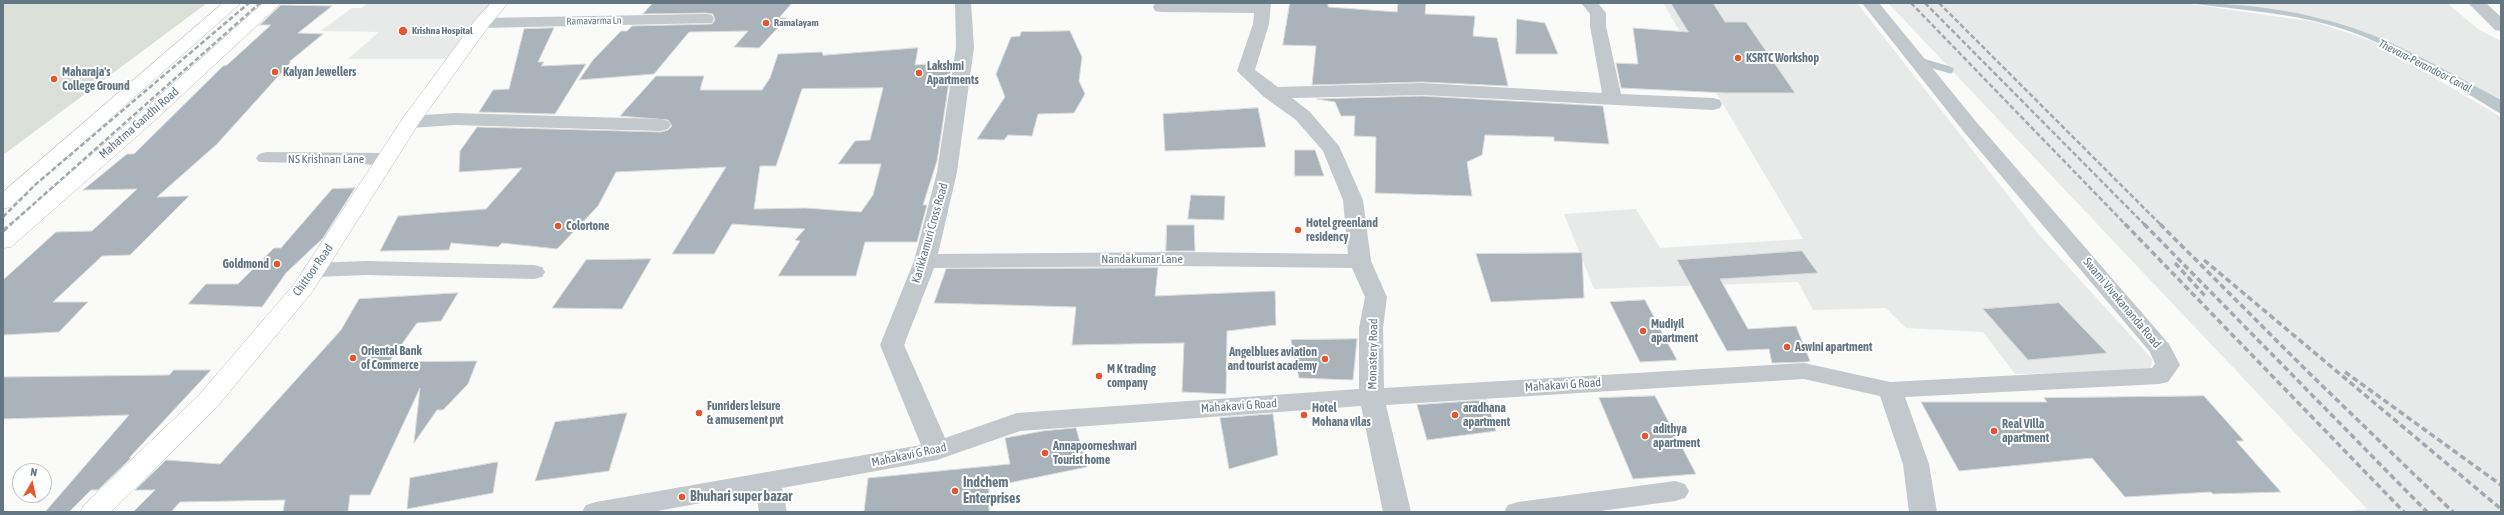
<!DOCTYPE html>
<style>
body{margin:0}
#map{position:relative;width:2504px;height:515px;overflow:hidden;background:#fafaf8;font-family:"Asap Condensed",sans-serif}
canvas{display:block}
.frame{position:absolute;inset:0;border:4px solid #657683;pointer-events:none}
.north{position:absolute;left:12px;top:463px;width:40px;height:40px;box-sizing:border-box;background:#fff;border:1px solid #c1c8cd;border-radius:50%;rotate:9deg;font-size:11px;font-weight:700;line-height:16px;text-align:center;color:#657683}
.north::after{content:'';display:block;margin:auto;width:14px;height:18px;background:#e4572e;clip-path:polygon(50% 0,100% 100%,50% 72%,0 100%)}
</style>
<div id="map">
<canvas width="2504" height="515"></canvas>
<div class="frame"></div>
<div class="north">N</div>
</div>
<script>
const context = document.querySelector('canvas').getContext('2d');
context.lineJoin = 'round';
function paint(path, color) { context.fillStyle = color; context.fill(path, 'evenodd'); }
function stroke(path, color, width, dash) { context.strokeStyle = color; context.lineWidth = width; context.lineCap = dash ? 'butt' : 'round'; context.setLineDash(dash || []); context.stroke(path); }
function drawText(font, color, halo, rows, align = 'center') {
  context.font = font + ' "Asap Condensed",sans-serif'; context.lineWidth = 4; context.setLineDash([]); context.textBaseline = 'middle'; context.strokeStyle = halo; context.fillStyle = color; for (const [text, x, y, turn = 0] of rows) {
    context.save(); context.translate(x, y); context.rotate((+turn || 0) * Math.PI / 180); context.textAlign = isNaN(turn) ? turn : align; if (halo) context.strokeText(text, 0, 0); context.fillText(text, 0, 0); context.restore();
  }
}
paint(new Path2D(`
 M367,3H492L448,59H348L379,32L320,31L352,8H362Z
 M1663,3H1857L2040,236L2153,360L2149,372L2015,374L1983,332L1906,328L1886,308L1813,310L1798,282L1594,289L1564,214L1636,209L1660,248L1803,239Z
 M1888,3H2183L2315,22L2372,41L2501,117V512H2340L2367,509Z
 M2224,3H2447L2478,29L2501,41V100L2412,53L2349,27L2315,17Z`), '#e8e9e9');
paint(new Path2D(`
 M3,3H207L3,155Z`), '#dadfd7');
paint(new Path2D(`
 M2188,3C2253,3 2321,13 2382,39C2423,57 2462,79 2501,100V114C2451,84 2401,49 2346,30C2296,13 2240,10 2188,3Z`), '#bbc7cb');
stroke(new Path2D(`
 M1923,62L1950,70`), '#bbc7cb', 7);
const building = new Path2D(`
 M653,3H792L779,18H787L759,48L734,47L748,31L689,32L654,74L579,80L593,60L621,31H627L632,26L712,24L715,20L713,14L706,13L643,14Z
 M1290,3H1328V7L1397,12L1398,3H1426L1425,14L1475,16L1473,36L1497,38L1508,86L1422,82L1312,85L1316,46L1283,45Z
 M1671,3H1713L1725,22H1746L1795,93H1727L1621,88L1616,63L1638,64L1633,28L1688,32Z
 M281,5L332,6L298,33L323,34L289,62H291L217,144L157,197L189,196L130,255L102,256L53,302H88L59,332L3,335V280L56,232L92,231L137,189L83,190L127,154H134L223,66L227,65L271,25H260Z
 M1517,19L1545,23L1558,54H1516Z
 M554,28L538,62H544L541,66L586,64L555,114L479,112L493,90L509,89L524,29Z
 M1070,31L1082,57L1079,81L1085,94L1074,113L1038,114L1032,136L1008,135L1004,140L977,139L1005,97L996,74L1011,37L1020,36L1021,32Z
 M918,48L915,65L952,62L937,161L923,205H927L917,242H865L856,276H778L800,241L795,240L805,229L732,224L714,254H672L726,167L616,172L598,206L557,249L502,243L498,247L451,243L449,250L380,251L398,216L486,209L522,168L459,172L460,151L477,127L661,132L668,130L672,126L668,120L620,116L656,76H704L700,90H762L770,78L778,54L822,52L823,55ZM883,88L870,140L855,141L838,164H881L873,195L861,212L805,208L754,209L760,166H776L802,89Z
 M1422,96L1603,106L1609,144L1554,141V137L1485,135L1482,155L1467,162L1472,196L1375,193L1376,137L1354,136L1355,116H1341L1335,102L1317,99Z
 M1258,108L1266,147L1165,151L1163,114Z
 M1295,150H1315L1324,176H1295Z
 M355,188L323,238L286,273L262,307L188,304L206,284H238L274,248H281L332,189Z
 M1191,195L1225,196L1224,220L1188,219Z
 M1167,225H1194L1195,251H1166Z
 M1802,251L1818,273L1720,279L1748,329L1796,326L1810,361L1805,362L1772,363L1769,349L1727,351L1677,260Z
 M1582,253L1584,298L1491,302L1476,254Z
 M651,259L622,309L552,308L586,260Z
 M1158,268L1155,296L1275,291L1276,325L1227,331L1226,394L1182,392L1184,343L1072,345L1076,307L934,303L946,269Z
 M458,293L441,321L417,323L389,362L477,361L468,384L443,410H437L414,443L420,388L370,495H350L348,512H283L285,500L180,502L171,512H133L155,490H135L166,460L220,464L341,330L359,299Z
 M1645,300L1666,340L1677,360L1640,362L1610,302Z
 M2059,303L2107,353L2028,360L1983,309Z
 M1357,339L1353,380L1299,378L1291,340Z
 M174,370H211L129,458H131L98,490H91L69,512H45L129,415L3,419V377L169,375Z
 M1655,396L1696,474L1633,479L1599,398Z
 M2204,396L2244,441H2236L2281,492L2213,494L2211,492L2125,497L2092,458L1959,471L1921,402H2047L2044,398Z
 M1487,400L1496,431L1427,440L1417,405Z
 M627,413L609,471L535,481L555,422Z
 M1273,414L1278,455L1229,469L1220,418Z
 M1076,428L1087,467L989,487V512H864L868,478L1010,464L1005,438L1043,431Z
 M498,462L493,493L407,509L410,478Z`);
paint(building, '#aab3b9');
stroke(building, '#dcdcda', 1);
const major = new Path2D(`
 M223,3H241L10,207L3,209V192Z
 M263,3H281L153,122L11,247L3,248V231L139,114Z
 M491,3H508L488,27L419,123L312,292L217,407L111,512H80L84,505L199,395L295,283L403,118L476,19Z`);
stroke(major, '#b5babe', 1);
paint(new Path2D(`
 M955,3H971L974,47L957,172L938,254L1180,252L1348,254L1343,200L1323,151L1296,120L1264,97L1237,71L1253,24L1254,13L1161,12L1155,11L1153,7L1155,3H1271L1269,24L1255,70L1278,87L1422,83L1602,93L1590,26V14L1581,3H1598L1606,13V26L1621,94L1713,98L1720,100L1722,104L1720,108L1713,110L1422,95L1292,98L1310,112L1339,146L1363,200L1371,261L1387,297L1383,328L1384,388L1804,363L1890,382L2152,368L2155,364L2150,352L1964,132L1862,3H1879L1978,124L2169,344L2180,365L2168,382L2159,384L1905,397L1929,464L1937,512H1909L1903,464L1880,396L1804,379L1386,405L1411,512H1383L1361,406L1020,431L937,460L782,488L787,512H759L756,493L652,512H582L586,505L596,502L921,445L880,345L914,261L937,172L956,47ZM1180,266L1352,268L1365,297L1359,328V389L1017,413L945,438L904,345L934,268Z
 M2468,3H2486L2501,17V31L2495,30Z
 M706,14L712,15L714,19L712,23L482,28L476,27L474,23L476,19L482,18Z
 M455,113L661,119L668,121L671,125L668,129L661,131L455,125L410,128L403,126L400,122L403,118L410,116Z
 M266,152L386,153L393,155L396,159L393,163L386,165L259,162L256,158L259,154Z
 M366,261L534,265L542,267L545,272L542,277L534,279L366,275L314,277L306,275L303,270L306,265L314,263Z
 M1675,481L1685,484L1689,491L1685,498L1675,501L1593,512H1504L1508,505L1518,502Z`), '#c3c8cc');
paint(major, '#fff');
stroke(new Path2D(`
 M1911,3L2126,225
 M1925,3L2145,225
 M1939,3L2161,225
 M3,217L36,184L249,3
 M10,225L260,3`), '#a2aab0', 2.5, [5, 2.5]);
stroke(new Path2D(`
 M2125,224L2404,512
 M2144,224L2427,512
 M2160,224L2307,371L2453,512
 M3,231L11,224
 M2204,260L2501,509
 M2175,263L2206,297
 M2345,372L2501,485`), '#a2aab0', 3.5, [6, 3.5]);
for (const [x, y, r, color] of [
 [766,23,4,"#e4572e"],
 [403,31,5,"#e4572e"],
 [1738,58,4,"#e4572e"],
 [275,72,4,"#e4572e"],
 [919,73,4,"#e4572e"],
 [54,79,4,"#e4572e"],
 [558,226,4,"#e4572e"],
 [1298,230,4,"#e4572e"],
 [277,264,4,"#e4572e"],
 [1643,331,4,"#e4572e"],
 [1787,347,4,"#e4572e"],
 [353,358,4,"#e4572e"],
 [1325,359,4,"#e4572e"],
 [1099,376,4,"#e4572e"],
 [699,413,4,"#e4572e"],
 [1304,415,4,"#e4572e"],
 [1455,415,4,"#e4572e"],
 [1994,431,4,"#e4572e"],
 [1645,436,4,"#e4572e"],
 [1045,453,4,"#e4572e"],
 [955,491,4,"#e4572e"],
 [682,497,4,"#e4572e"]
]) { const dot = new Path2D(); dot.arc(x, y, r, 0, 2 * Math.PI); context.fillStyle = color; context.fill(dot); stroke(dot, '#fff', 1.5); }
drawText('10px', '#657683', '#fff', [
 ["Ramavarma Ln",594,21,-1]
]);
drawText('bold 10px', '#657683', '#fff', [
 ["Ramalayam",774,23],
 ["Krishna Hospital",412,31]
], 'left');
drawText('italic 11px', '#60757c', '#fff', [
 ["Thevara-Perandoor Canal",2425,66,27]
]);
drawText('bold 12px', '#657683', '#fff', [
 ["KSRTC Workshop",1746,58],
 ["Lakshmi",927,66],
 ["Apartments",927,80],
 ["Maharaja's",62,72],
 ["College Ground",62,86],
 ["Kalyan Jewellers",283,72],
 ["Hotel greenland",1306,223],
 ["residency",1306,237],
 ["Colortone",566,226],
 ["Goldmond",269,264,"right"],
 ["Mudiyil",1651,324],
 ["apartment",1651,338],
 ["Aswini apartment",1795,347],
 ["Oriental Bank",361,351],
 ["of Commerce",361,365],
 ["Angelblues aviation",1317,352,"right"],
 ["and tourist academy",1317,366,"right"],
 ["M K trading",1107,369],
 ["company",1107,383],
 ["Funriders leisure",707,406],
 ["& amusement pvt",707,420],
 ["Hotel",1312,408],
 ["Mohana vilas",1312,422],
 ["aradhana",1463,408],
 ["apartment",1463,422],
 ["Real Villa",2002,424],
 ["apartment",2002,438],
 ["adithya",1653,429],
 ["apartment",1653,443],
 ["Annapoorneshwari",1053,446],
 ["Tourist home",1053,460]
], 'left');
drawText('12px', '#657683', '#fff', [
 ["Mahatma Gandhi Road",139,123,-41],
 ["NS Krishnan Lane",326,159],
 ["Karikkamuri Cross Road",930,233,-74],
 ["Nandakumar Lane",1142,259],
 ["Chittoor Road",313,270,-55],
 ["Swami Vivekananda Road",2122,303,50],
 ["Monastery Road",1373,354,-89],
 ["Mahakavi G Road",1563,385,-4],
 ["Mahakavi G Road",1239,406,-4],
 ["Mahakavi G Road",909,455,-12]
]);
drawText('bold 14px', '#657683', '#fff', [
 ["Indchem",963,483],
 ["Enterprises",963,499],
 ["Bhuhari super bazar",690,497]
], 'left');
</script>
